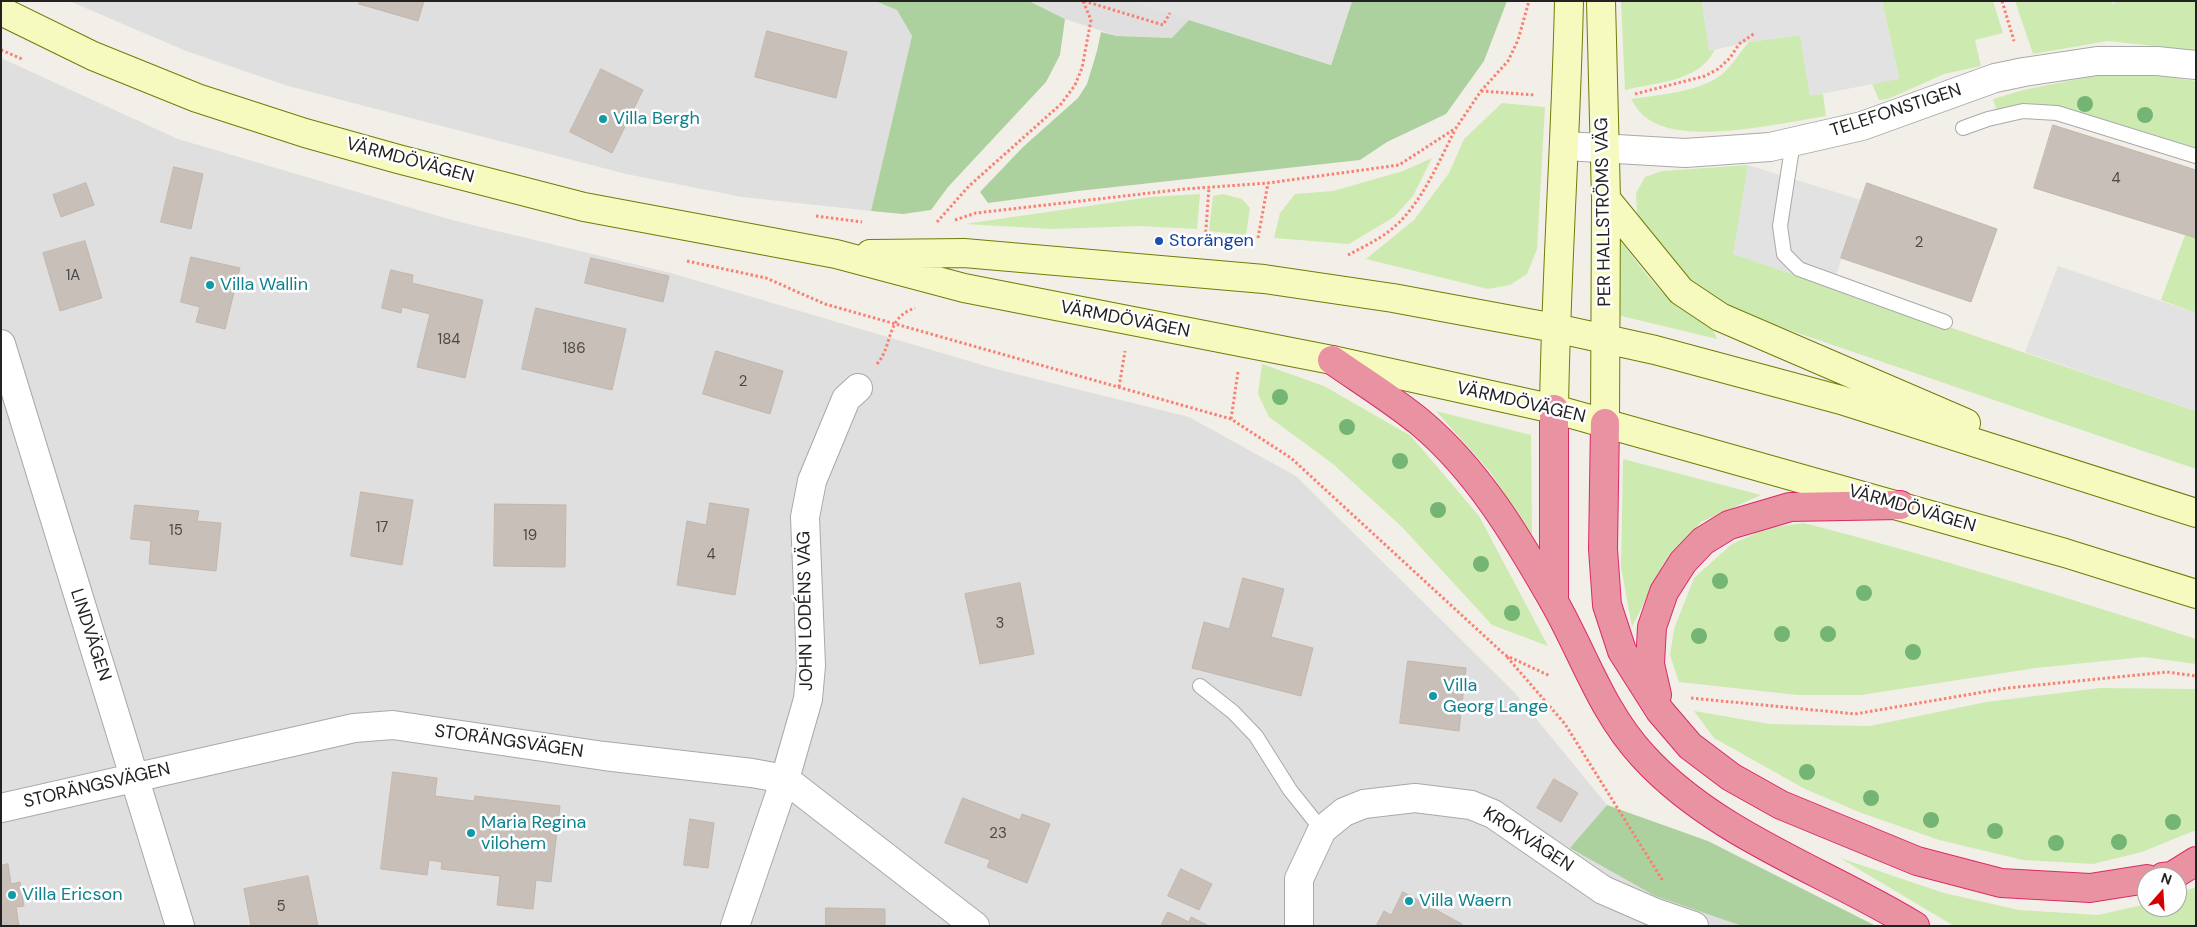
<!DOCTYPE html>
<meta charset="utf-8">
<style>
body{margin:0}
#map{position:relative;width:2197px;height:927px;overflow:hidden;background:#f2efe9;font-family:"DM Sans",sans-serif}
canvas{display:block}
.frame{position:absolute;inset:0;border:2px solid #222;pointer-events:none}
.north{position:absolute;left:2137px;top:867px;width:50px;height:50px;box-sizing:border-box;background:#fff;border:1px solid #a7a7a7;border-radius:50%;rotate:19deg;font-size:14px;font-weight:700;line-height:20px;text-align:center;color:#222}
.north::after{content:'';display:block;margin:auto;width:18px;height:22px;background:#d40000;clip-path:polygon(50% 0,100% 100%,50% 72%,0 100%)}
</style>
<div id="map">
<canvas width="2197" height="927"></canvas>
<div class="frame"></div>
<div class="north">N</div>
</div>
<script>
const context = document.querySelector('canvas').getContext('2d');
context.lineJoin = 'round';
function paint(path, color) { context.fillStyle = color; context.fill(path, 'evenodd'); }
function stroke(path, color, width, dash) { context.strokeStyle = color; context.lineWidth = width; context.lineCap = dash ? 'butt' : 'round'; context.setLineDash(dash || []); context.stroke(path); }
function drawText(font, color, halo, rows, align = 'center') {
  context.font = font + ' "DM Sans",sans-serif'; context.lineWidth = 5; context.setLineDash([]); context.textBaseline = 'middle'; context.strokeStyle = halo; context.fillStyle = color; for (const [text, x, y, turn = 0] of rows) {
    context.save(); context.translate(x, y); context.rotate((+turn || 0) * Math.PI / 180); context.textAlign = isNaN(turn) ? turn : align; if (halo) context.strokeText(text, 0, 0); context.fillText(text, 0, 0); context.restore();
  }
}
paint(new Path2D(`
 M69,1H875L897,10L912,36L871,211L742,197L626,174L288,86L186,51Z
 M1029,1H1352L1172,38L1117,36L1065,19Z
 M1,58L178,139L452,220L671,273L996,369L1189,417L1296,476L1515,693L1607,805L1571,848L1655,896L1742,926H1Z`), '#e0dfdf');
paint(new Path2D(`
 M1621,1H1702L1709,50L1715,49C1700,82 1657,82 1625,90Z
 M1882,1H1993L2003,33L1975,40L1981,66L1944,74L1888,99L1879,100L1872,84L1899,78Z
 M2015,1H2110L2114,4L2116,1H2196V54L2172,48L2108,41L2033,54Z
 M1800,35L1810,95L1823,94L1826,116C1781,123 1686,146 1648,119C1640,114 1636,107 1631,99C1658,95 1699,92 1721,75C1732,66 1740,52 1749,42Z
 M2155,75L2196,81V149L2059,110L1997,111L1993,99L2023,90L2093,76Z
 M1502,103L1545,107L1537,249L1527,274L1510,285L1488,289L1366,259L1414,220L1449,173L1464,139Z
 M1432,158L1413,196L1394,217L1349,244L1274,238L1280,213L1295,194L1333,191L1403,171Z
 M1748,165L1734,254L2196,411V469L1783,328L1715,299L1692,284L1649,236L1637,213L1636,193L1645,177L1662,171Z
 M1200,194L1197,229L1139,226L1052,229L965,224L1150,197Z
 M1223,194L1242,199L1250,208L1246,235L1209,231L1213,196Z
 M2185,235L2196,238V313L2161,300Z
 M1619,239C1637,262 1654,287 1677,306C1691,317 1712,321 1717,339L1617,315Z
 M1262,364L1324,386L1411,436L1479,516L1548,646L1492,625L1402,527L1333,464L1269,417L1258,394Z
 M1436,411L1531,435L1532,536L1491,473Z
 M1623,459L1761,495L1701,522L1663,565L1632,627L1621,567Z
 M1804,523C1936,557 2066,597 2196,639V664L2144,657L2036,668L1861,695H1797L1679,682L1670,655L1674,629L1694,578L1732,544L1767,528Z
 M2100,688L2196,689V830L2142,852L2093,864L2023,860L1939,840L1859,812L1805,789L1714,738L1694,711L1770,724L1870,726L1986,702Z
 M1840,858L1944,893L2019,910L2098,915L2147,904V907H2177V894L2196,887V926H1954Z`), '#cdebb0');
paint(new Path2D(`
 M875,1H1029L1065,19L1060,55L1046,82L948,187L931,210L903,214L871,211L912,36L897,10Z
 M1352,1H1507L1484,61L1446,114L1387,142L1360,160L1078,191L988,203L980,192L1023,147L1078,98L1087,84L1097,51L1101,32L1117,36L1172,38L1189,20L1331,65Z
 M1607,805L1708,841L1876,926H1742L1655,896L1570,848Z`), '#add19e');
paint(new Path2D(`
 M1130,1H1352L1331,65Z
 M1702,1H1882L1899,79L1810,96L1800,35L1749,42L1709,51Z
 M1748,165L1861,200L1832,287L1733,254Z
 M2058,266L2196,313V411L2025,352Z`), '#e2e2e2');
const building = new Path2D(`
 M360,1H424L418,21L359,4Z
 M767,31L847,52L836,98L755,77Z
 M601,69L643,90L612,153L570,132Z
 M2053,125L2196,170V238L2034,188Z
 M174,167L203,174L191,229L161,222Z
 M86,183L94,205L61,217L53,195Z
 M1867,183L1997,229L1971,302L1841,258Z
 M85,241L102,298L60,311L43,253Z
 M191,257L240,268L225,329L196,322L200,307L181,302Z
 M591,258L669,276L663,302L585,283Z
 M391,270L413,275L412,283L483,300L465,378L417,367L430,314L402,307L401,313L382,308Z
 M536,308L626,329L612,390L522,369Z
 M716,351L783,371L770,414L703,394Z
 M361,492L413,500L402,565L351,556Z
 M710,503L749,509L735,595L677,585L687,521L706,525Z
 M495,504L566,505L565,567L494,566Z
 M135,505L199,511L197,521L221,523L216,571L149,564L151,541L131,539Z
 M1243,578L1284,589L1271,637L1313,648L1301,696L1192,668L1204,622L1229,629Z
 M1020,583L1034,654L980,664L965,594Z
 M1408,661L1466,668L1459,731L1400,723Z
 M393,772L437,778L435,796L474,801L475,796L560,806L551,882L536,880L533,909L497,905L500,876L441,869L442,862L429,860L427,875L381,869Z
 M1554,779L1578,793L1561,822L1537,808Z
 M963,798L1020,820L1022,814L1050,824L1027,883L987,867L990,860L945,843Z
 M690,819L714,823L708,868L684,865Z
 M8,864L11,884L20,882L24,906L16,907L19,926H1V866Z
 M1181,869L1212,884L1199,910L1168,896Z
 M308,876L318,926H251L244,889Z
 M1403,892L1462,924L1461,926H1376L1384,911L1391,915Z
 M826,908L885,909V926H826Z
 M1168,912L1189,922L1191,917L1209,926H1161Z`);
paint(building, '#c7bfb8');
stroke(building, '#c4b6ab', 1);
const service = new Path2D(`
 M1963,128L1988,119L2023,111L2057,113L2196,156
 M1793,142L1780,226L1784,254L1799,269L1945,322
 M1200,686L1233,712L1256,736L1290,790L1322,830`);
const minor = new Path2D(`
 M1565,146L1685,153L1770,147L1862,126L1995,78L2024,72L2097,61H2157L2196,65
 M1,344L180,926
 M1,808L354,728L393,725L604,756L752,773L785,779L975,926
 M735,926L785,779L808,699L811,666L805,517L812,481L846,399L858,388
 M1299,926V879L1322,830L1344,812L1364,804L1415,798L1471,805L1493,814L1603,890L1656,913L1694,926`);
const secondary = new Path2D(`
 M1601,1L1606,199L1605,423
 M1,11L93,56L197,98L305,133L398,159L584,207L836,254L964,288L1332,360L1554,409L2065,553L2196,594
 M1606,199L1681,291L1720,317L1966,423
 M870,254L964,253L1264,279L1393,298L1555,328L1655,350L1841,400L2196,513
 M1554,409C1556,273 1566,137 1569,1`);
const motorway = new Path2D(`
 M1332,360C1362,381 1393,400 1421,423C1478,471 1517,537 1553,600C1583,652 1601,711 1643,756C1715,835 1825,871 1915,926
 M1554,409V602
 M1605,423L1603,549L1607,605L1622,651L1660,711L1690,746L1731,777L1781,805L1917,861L2001,883L2090,888L2147,879
 M1657,695L1650,664L1652,627L1664,592L1683,562L1703,541L1729,525L1790,507L1900,505
 M2163,877L2172,876L2196,861`);
stroke(service, '#a9a9a9', 16);
stroke(minor, '#a9a9a9', 30);
stroke(secondary, '#707d05', 30);
stroke(motorway, '#dc2a67', 30);
stroke(new Path2D(`
 M1084,1L1163,25L1170,13
 M2002,1L2014,41
 M1,50L22,59
 M1481,91L1535,95
 M1635,94L1705,76L1718,69L1730,58L1739,44L1755,33
 M816,216L862,222
 M955,220L976,213L1185,189L1268,183L1399,165L1456,128L1481,91L1508,61L1518,40L1529,1
 M937,222L969,186L1061,104L1075,85L1082,68L1091,20L1083,1
 M1258,238L1268,183
 M1205,242L1209,187
 M1348,255C1361,248 1376,241 1388,232C1420,208 1437,165 1455,130
 M687,261L766,278L825,304L1231,419L1291,458L1505,655L1550,676
 M877,364C894,344 885,318 915,308
 M1119,387L1125,351
 M1231,419L1238,372
 M1507,657L1565,724L1663,881
 M1691,698L1855,714L2007,688L2167,672L2196,676`), '#fa8072', 3, [2.5, 2.5]);
stroke(service, '#fff', 14);
stroke(minor, '#fff', 28);
stroke(secondary, '#f7fabf', 28);
stroke(motorway, '#e892a2', 28);
context.fillStyle = '#74b475';
for (const [x, y] of [
 [2085,104],
 [2145,115],
 [1280,397],
 [1347,427],
 [1400,461],
 [1438,510],
 [1481,564],
 [1720,581],
 [1864,593],
 [1512,613],
 [1782,634],
 [1828,634],
 [1699,636],
 [1913,652],
 [1807,772],
 [1871,798],
 [1931,820],
 [2173,822],
 [1995,831],
 [2119,842],
 [2056,843]
]) { context.beginPath(); context.arc(x, y, 8, 0, 2 * Math.PI); context.fill(); }
for (const [x, y, r, color] of [
 [603,119,5,"#0f9aa8"],
 [1159,241,5,"#1a4fb4"],
 [210,285,5,"#0f9aa8"],
 [1433,696,5,"#0f9aa8"],
 [471,833,5,"#0f9aa8"],
 [12,895,5,"#0f9aa8"],
 [1409,901,5,"#0f9aa8"]
]) { const dot = new Path2D(); dot.arc(x, y, r, 0, 2 * Math.PI); context.fillStyle = color; context.fill(dot); stroke(dot, '#fff', 2); }
drawText('15px', '#4b4948', null, [
 ["4",2116,179],
 ["2",1919,243],
 ["1A",73,276],
 ["184",449,340],
 ["186",574,349],
 ["2",743,382],
 ["17",382,528],
 ["15",176,531],
 ["19",530,536],
 ["4",711,555],
 ["3",1000,624],
 ["23",998,834],
 ["5",281,907]
]);
drawText('18px', '#222', '#fff', [
 ["TELEFONSTIGEN",1896,111,-18],
 ["VÄRMDÖVÄGEN",410,161,15],
 ["PER HALLSTRÖMS VÄG",1604,212,-91],
 ["VÄRMDÖVÄGEN",1125,320,11],
 ["VÄRMDÖVÄGEN",1521,403,13],
 ["VÄRMDÖVÄGEN",1912,509,16],
 ["JOHN LODÉNS VÄG",806,611,-91],
 ["LINDVÄGEN",90,635,72],
 ["STORÄNGSVÄGEN",509,742,8],
 ["STORÄNGSVÄGEN",97,786,-13],
 ["KROKVÄGEN",1528,840,33]
]);
drawText('18px', '#0d838f', '#fff', [
 ["Villa Bergh",613,119],
 ["Villa Wallin",220,285],
 ["Villa",1443,686],
 ["Georg Lange",1443,707],
 ["Maria Regina",481,823],
 ["vilohem",481,844],
 ["Villa Ericson",22,895],
 ["Villa Waern",1419,901]
], 'left');
drawText('18px', '#164399', '#fff', [
 ["Storängen",1169,241]
], 'left');
</script>
